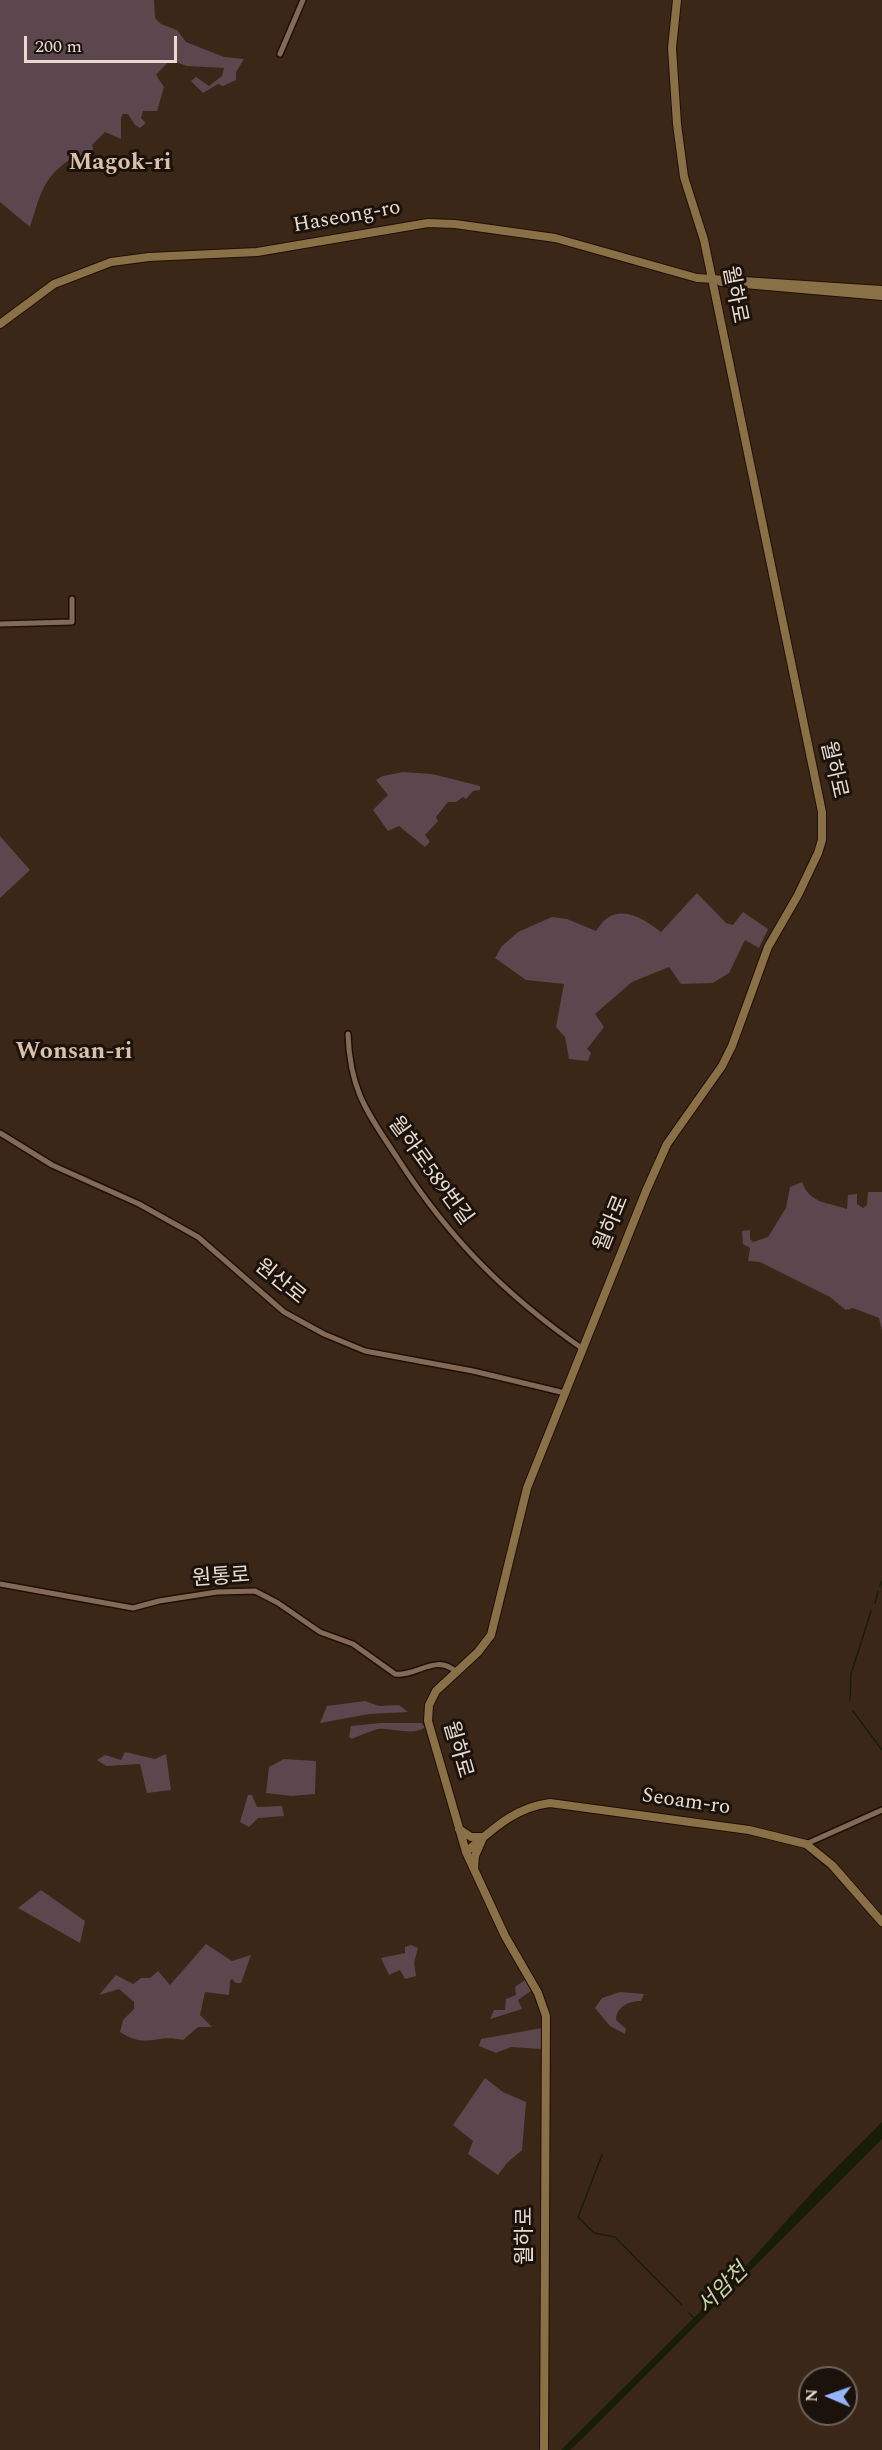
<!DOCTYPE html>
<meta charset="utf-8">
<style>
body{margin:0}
#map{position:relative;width:882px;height:2450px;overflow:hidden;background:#3b2717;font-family:Spectral,serif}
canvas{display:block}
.north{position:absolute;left:798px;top:2366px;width:60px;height:60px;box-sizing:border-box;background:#1b120b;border:2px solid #6d625a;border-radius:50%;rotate:272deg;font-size:16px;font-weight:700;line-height:24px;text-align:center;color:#e8dad0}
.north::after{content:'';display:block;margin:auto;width:21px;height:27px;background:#95b6fd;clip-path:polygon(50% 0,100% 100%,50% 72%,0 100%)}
.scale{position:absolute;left:24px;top:36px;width:153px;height:27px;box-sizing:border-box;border:3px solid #e8dad0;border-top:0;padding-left:8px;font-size:18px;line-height:21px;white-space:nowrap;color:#e8dad0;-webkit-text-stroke:4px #1b120b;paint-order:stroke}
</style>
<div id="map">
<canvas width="882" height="2450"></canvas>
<div class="north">N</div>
<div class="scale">200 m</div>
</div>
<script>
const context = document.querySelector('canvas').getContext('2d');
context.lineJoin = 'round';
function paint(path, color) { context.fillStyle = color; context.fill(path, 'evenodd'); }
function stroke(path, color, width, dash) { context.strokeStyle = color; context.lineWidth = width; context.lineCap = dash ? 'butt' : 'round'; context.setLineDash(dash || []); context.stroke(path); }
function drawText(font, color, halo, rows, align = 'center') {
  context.font = font + ' Spectral,"Noto Sans KR",serif'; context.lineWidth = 6; context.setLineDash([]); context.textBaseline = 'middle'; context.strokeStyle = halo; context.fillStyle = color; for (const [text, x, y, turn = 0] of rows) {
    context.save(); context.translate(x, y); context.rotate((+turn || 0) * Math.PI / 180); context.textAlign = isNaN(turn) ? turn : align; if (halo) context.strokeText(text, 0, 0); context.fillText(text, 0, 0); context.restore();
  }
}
paint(new Path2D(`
 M0,0H154L155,18L161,24L177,30L186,42L224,57L244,59L236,72V80L223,86L218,84L203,93L191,81L196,77L209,86L222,76L224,68L187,66L170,60L156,75L164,87L157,111H143L141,118L146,123L140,128L135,125L128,114H123L121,118V139L105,132L92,145L94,154L85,159L76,156C43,175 41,193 30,227L0,202Z
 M403,772L432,774L480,786V790L473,791L466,799L463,797L456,802H448L436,817L438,821L425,835L430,842L425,847L399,826L388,831L373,810L388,795L376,780L383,776Z
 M0,836L30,870L0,898Z
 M697,893L726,923L733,925L743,912L768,929L759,948L745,940L729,973L713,983L681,984L669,967L632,982L595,1014L604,1027L587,1049L591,1053L588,1061L569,1059L565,1037L556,1027L564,984L526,980L495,958L502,946L518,932L552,917L567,919L596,931C599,927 602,922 606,919C624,905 647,921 661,932Z
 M802,1182C810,1204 827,1202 847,1209L848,1195L857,1194V1204L863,1208L867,1205L868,1192H882V1331L879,1318L853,1308L846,1310L830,1297L760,1262L748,1261L750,1248L743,1244L742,1231L750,1230V1239L753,1242L768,1237L786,1208L790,1187Z
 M365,1701L379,1706L399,1705L408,1712L369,1714L320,1723L327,1706Z
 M381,1723H421L425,1727C413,1737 393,1727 378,1729C376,1729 356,1737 352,1739L349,1737L351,1726Z
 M125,1752L155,1759L166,1754L171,1790L147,1793L140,1764L106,1766L97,1760L105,1755L121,1760Z
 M284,1759L316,1761L315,1794L292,1796L266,1793L269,1767Z
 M248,1795H252L257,1807L282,1806L284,1816L258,1818L249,1827L240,1822Z
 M41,1890L85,1921L80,1943L18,1908Z
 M206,1944L232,1961L251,1955L241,1983H236L232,1979L230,1981L229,1995L205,1992L200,2015L212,2027H198L183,2040C155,2033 148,2050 120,2032L123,2020L134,2009V2002L119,1989L99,1995L116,1975L133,1984L141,1978H150L158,1971L170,1985Z
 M411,1945L418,1948L414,1963L416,1976L405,1979L400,1970L389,1975L381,1958L405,1953V1947Z
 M525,1980L531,1991L518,2000L522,2009L490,2019L494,2010H505L506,1999L516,1995L515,1987Z
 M620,1992L644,1994L641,2001C629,2001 616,2007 616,2020L626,2029L625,2034L610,2026L595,2008L602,1998Z
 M542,2028L541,2049L511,2047L496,2053L479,2046L481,2039Z
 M485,2078L503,2092L526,2102L522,2150L507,2163L498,2175L468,2154L473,2141L453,2125Z`), '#5b474d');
paint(new Path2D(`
 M882,2122V2139L584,2437L570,2450H561L743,2269L817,2187Z`), '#181e06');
stroke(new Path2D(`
 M880,1586L882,1581
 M875,1603L878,1592
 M850,1700L851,1674L871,1611
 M853,1711L882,1750
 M602,2155L578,2217L594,2233L615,2237L682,2305
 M689,2313L695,2319`), '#181e06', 1.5);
const street = new Path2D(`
 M280,54L303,0
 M0,624L72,622V599
 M348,1034C350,1092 368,1113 398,1159C449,1238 505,1295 583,1349
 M0,1133L52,1165L139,1204L198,1237L284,1312L324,1334L365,1351L473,1371L565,1393
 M0,1584L133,1608L159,1601L217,1592L255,1591L278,1603L320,1632L353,1644L395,1674C417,1677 436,1653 456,1672
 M806,1844L882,1810`);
const secondary = new Path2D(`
 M721,282L882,296
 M0,324L54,284L111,262L149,257L257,252L428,223L455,224L555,238L697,278L882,290
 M459,1829L471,1837H483
 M466,1852C492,1830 515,1807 550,1803L749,1830L806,1844L832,1865L882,1922
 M474,1869L475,1856L482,1840
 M544,2450L546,2016L538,1993L505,1936L466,1852L428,1721L429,1705L436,1691L478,1652L491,1635L527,1488L646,1191L667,1144L722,1066L732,1046L768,947L798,895L818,853L822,840V812L704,240L684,177L677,124L672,48L677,0`);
stroke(street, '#210f02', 8);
stroke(secondary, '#210f02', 10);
stroke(street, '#826a59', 5);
stroke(secondary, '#8a7046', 8);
drawText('21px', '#e8dad0', '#1b120b', [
 ["Haseong-ro",347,218,-10],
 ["월하로",733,295,79],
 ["월하로",832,770,77],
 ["월하로589번길",429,1172,54],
 ["월하로",613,1224,-68],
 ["원산로",279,1283,39],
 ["원통로",221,1579,-4],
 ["월하로",456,1750,74],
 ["Seoam-ro",686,1803,8],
 ["월하로",527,2236,-90]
]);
drawText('italic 22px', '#c5d4a0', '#1b120b', [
 ["서암천",724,2290,-45]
]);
drawText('bold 24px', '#dac0ac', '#1b120b', [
 ["Magok-ri",120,164],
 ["Wonsan-ri",74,1053]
]);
</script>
